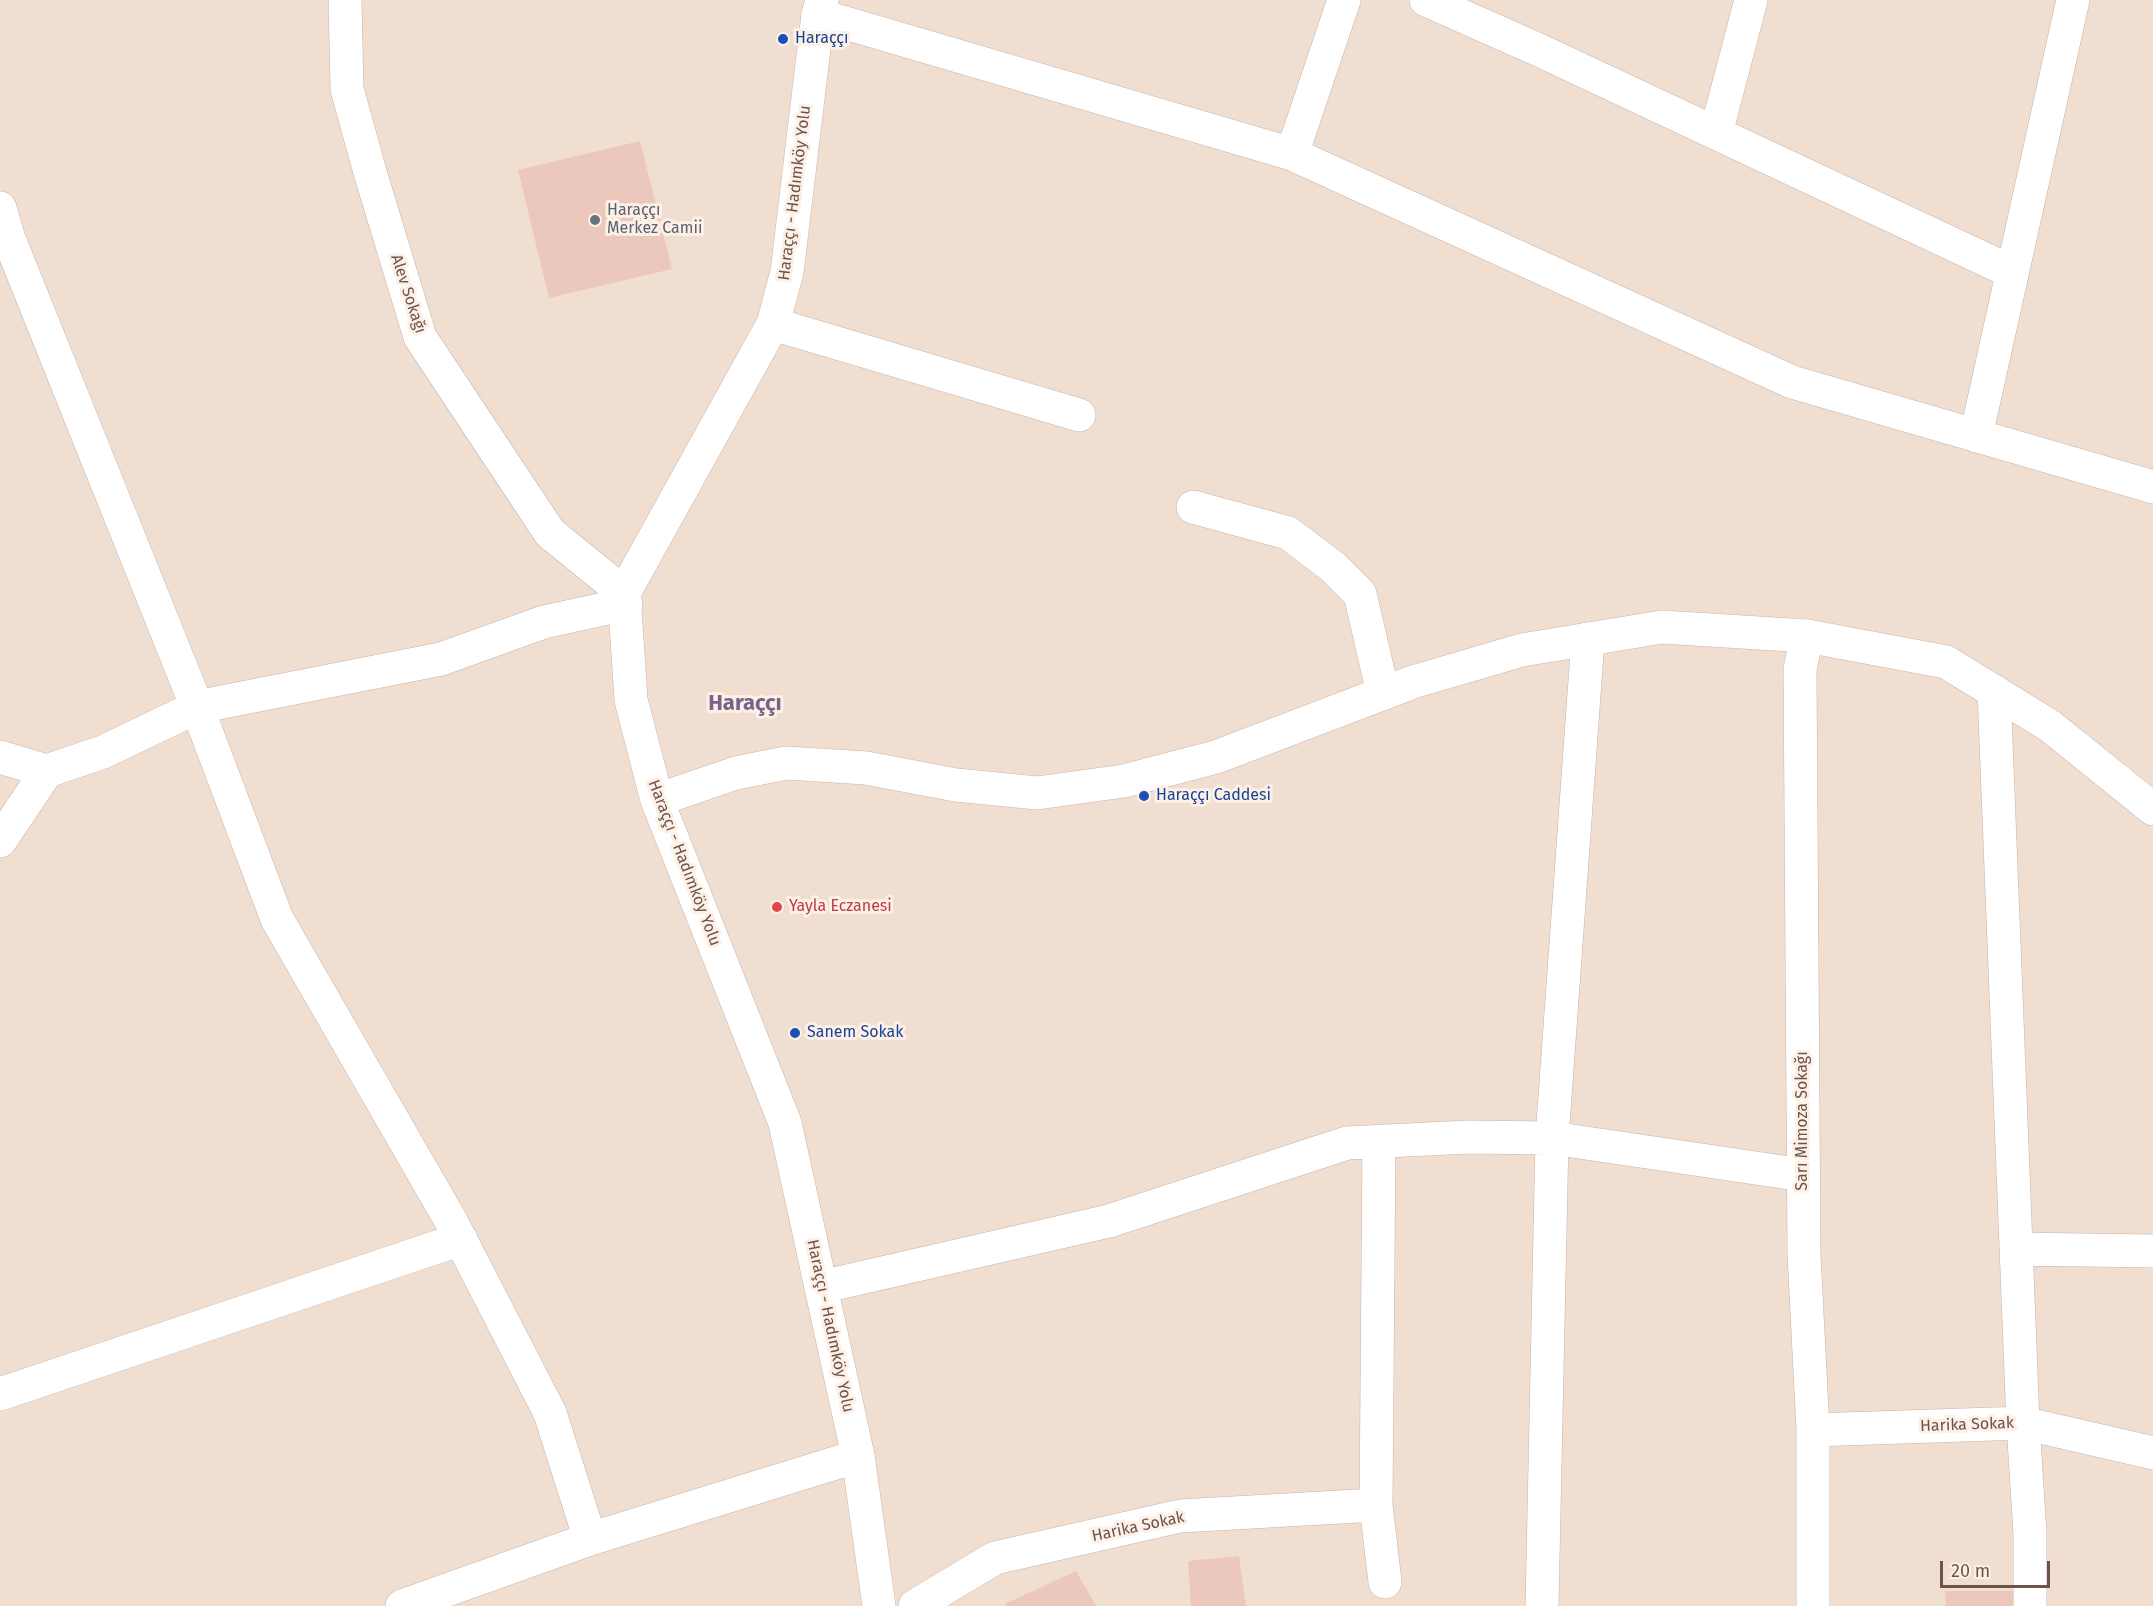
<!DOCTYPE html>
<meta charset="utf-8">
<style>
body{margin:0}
#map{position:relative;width:2153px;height:1606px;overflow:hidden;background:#f9ede1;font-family:"Fira Sans",sans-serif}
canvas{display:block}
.scale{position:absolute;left:1940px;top:1561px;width:110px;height:27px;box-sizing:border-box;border:3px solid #6e534b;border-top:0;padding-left:8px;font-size:18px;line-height:21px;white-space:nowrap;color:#6e534b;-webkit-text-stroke:4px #fdf1e7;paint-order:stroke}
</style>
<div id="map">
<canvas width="2153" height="1606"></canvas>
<div class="scale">20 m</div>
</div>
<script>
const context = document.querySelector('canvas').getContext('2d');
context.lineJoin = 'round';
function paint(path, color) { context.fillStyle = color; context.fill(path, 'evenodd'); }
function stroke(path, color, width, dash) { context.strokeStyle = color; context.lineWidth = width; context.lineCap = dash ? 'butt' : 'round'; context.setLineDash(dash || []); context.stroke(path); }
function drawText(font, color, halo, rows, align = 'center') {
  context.font = font + ' "Fira Sans",sans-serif'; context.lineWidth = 6; context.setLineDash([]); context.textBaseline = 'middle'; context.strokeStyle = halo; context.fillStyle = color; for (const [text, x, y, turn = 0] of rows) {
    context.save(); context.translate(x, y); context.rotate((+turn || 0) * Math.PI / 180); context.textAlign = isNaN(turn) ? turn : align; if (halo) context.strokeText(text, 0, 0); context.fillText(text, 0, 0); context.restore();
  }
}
paint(new Path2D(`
 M0,0H2153V1606H0Z`), '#f0ded0');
paint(new Path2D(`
 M640,141L672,269L549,298L518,170Z
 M1239,1556L1246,1606H1191L1188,1561Z
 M1076,1571L1096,1606H1006L1005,1604Z
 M1945,1591H2014L2015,1606H1946Z`), '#ecc8bc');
const street = new Path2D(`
 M345,0L347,89L370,172L420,337L550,533L624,593
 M1426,0L1541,51L2012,272
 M818,15L1292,154L1792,382L2153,487
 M1716,133L1751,0
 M1292,154L1344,0
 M0,208L9,239L197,707L277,919L451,1221L550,1413L590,1539
 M773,324L1079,415
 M1976,436L2073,0
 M1193,507L1288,533L1333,567L1360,594L1383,693
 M1807,636L1800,669L1804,1254L1813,1430V1606
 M1994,691L2023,1423L2030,1534V1606
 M0,757L47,771
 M0,841L47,771L103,752L197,707L441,659L544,622L626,604
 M1379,1142L1376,1505L1385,1582
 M2016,1249L2153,1251
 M821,1287L1109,1221L1347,1143L1468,1137L1552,1138L1803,1175
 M0,1394L461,1239
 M1813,1430L2023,1423L2153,1453
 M402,1606L590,1539L858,1456
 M915,1606L995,1558L1180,1516L1376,1505
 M1542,1606L1552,1138L1588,639`);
const secondary = new Path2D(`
 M822,0L818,15L787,272L773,324L624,593L631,700L657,800L785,1123L858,1456L879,1606
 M657,800L736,773L786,763L866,768L956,785L1037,793L1124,781L1216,757L1413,682L1522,650L1662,627L1807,636L1946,662L2050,726L2153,809`);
stroke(street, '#c8b4aa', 34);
stroke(secondary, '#ceb5aa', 34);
stroke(street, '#fff', 33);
stroke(secondary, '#fff', 33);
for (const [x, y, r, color] of [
 [783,39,6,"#1a4fb4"],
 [595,220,6,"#6b7280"],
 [1144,796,6,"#1a4fb4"],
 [777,907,6,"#e0444e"],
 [795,1033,6,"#1a4fb4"]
]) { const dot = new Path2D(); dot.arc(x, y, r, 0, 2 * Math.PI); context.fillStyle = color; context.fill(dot); stroke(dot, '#fdf1e7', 2); }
drawText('16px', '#164399', '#fdf1e7', [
 ["Haraççı",795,39],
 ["Haraççı Caddesi",1156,796],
 ["Sanem Sokak",807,1033]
], 'left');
drawText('16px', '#6e534b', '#fdf1e7', [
 ["Haraççı - Hadımköy Yolu",795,193,-83],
 ["Alev Sokağı",408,294,72],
 ["Haraççı - Hadımköy Yolu",684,863,69],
 ["Sarı Mimoza Sokağı",1803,1121,-90],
 ["Haraççı - Hadımköy Yolu",830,1326,78],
 ["Harika Sokak",1967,1425,-2],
 ["Harika Sokak",1138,1527,-12]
]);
drawText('16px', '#5b616d', '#fdf1e7', [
 ["Haraççı",607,211],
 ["Merkez Camii",607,229]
], 'left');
drawText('16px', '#be3a42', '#fdf1e7', [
 ["Yayla Eczanesi",789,907]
], 'left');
drawText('bold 22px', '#78638b', '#fdf1e7', [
 ["Haraççı",745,704]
]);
</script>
